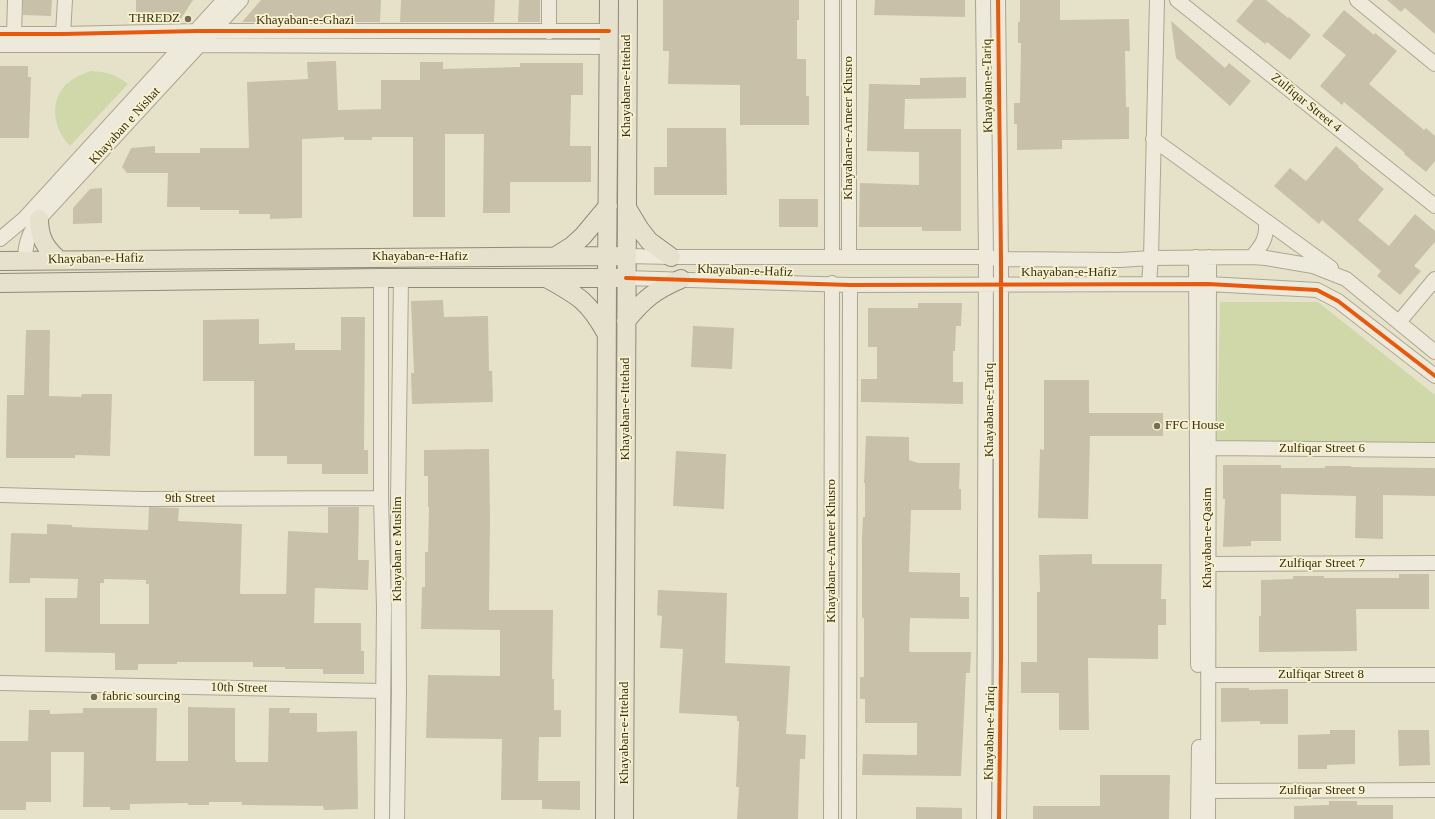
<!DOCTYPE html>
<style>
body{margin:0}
canvas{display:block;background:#e6e2c9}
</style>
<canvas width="1435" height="819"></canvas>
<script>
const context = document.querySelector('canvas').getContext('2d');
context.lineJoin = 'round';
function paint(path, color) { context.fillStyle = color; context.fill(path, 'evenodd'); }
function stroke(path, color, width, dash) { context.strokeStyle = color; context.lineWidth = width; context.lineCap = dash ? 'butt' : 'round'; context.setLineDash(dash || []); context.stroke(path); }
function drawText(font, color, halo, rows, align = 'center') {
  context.font = font + ' Georgia,serif'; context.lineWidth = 3.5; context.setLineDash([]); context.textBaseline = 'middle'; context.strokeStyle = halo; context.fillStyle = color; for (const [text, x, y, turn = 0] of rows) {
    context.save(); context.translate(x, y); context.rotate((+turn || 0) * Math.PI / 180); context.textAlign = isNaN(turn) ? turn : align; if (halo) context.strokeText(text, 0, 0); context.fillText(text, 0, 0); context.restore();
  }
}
paint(new Path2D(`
 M91,71C107,72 115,74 128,84L70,146C53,129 48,99 69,82C76,76 83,74 91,71Z
 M1220,302H1318L1435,395V443L1217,440Z`), '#d0d8aa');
paint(new Path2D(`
 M23,0H52L51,16L23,15Z
 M136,0H193L178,23L136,24Z
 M261,0H381L380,22H307L274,20V22H242Z
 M401,0H495L494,22H400Z
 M519,0H540V22H518Z
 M663,0H799V20H797V59H806V96H809V125H740V85L668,84L669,51H663Z
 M875,0H965V17L874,15Z
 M1020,0H1060V20L1129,19L1130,51H1125L1126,107H1129V139L1062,140V149L1017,150V124H1014V103H1020L1021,43H1018V22H1020Z
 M1254,0H1266L1288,18L1289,17L1311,35L1290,60L1267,42L1265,44L1236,21Z
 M1387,0H1435V34L1405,8L1401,12Z
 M1344,10L1374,35L1375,33L1397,51L1369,84L1424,130L1426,128L1435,136V161L1426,172L1404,154L1405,153L1344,102L1342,105L1320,86L1346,55L1322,36Z
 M1171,21L1225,68L1229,63L1251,81L1230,106L1176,58Z
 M336,61L338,110L381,109V80H420V62H443V69L520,67V63H583V95H571L570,146H591V182H510V213H483L484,134H445V217H413V137H372V140H344V137L302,139V218L270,219V214H239V210H200V207H167L168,173H127L122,167L131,148L155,146V153H200V148H249L247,82L308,79L307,62Z
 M0,66H28V77H31L29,138H0Z
 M966,77V98L905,99L904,129H961V231H922V227H859L860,183L919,185V152L867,151L869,84L920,85V78Z
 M667,128H726L727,195H654V167H667Z
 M1336,146L1359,166L1358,167L1384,189L1358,220L1389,246L1415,214L1435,231V242L1414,266L1421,271L1400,295L1377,276L1381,271L1322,220L1319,224L1274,186L1290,168L1306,181Z
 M102,188V223L73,224V208L90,189Z
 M779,199H818V227H779Z
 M443,300L444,317L488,316L489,371H492L493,402L412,404L411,373H414L411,301Z
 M918,303H962L961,326H956L955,351H953V382H963V404L861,402V379H877V347H868V308H918Z
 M341,317H365L364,450H368V474H322V464H287V456H254V381H203V320L259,319V344L295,343V350H341Z
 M693,326L734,328L732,369L691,367Z
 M26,330H50L49,396L81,397L82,394H112L110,456L75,455V458H6L7,395H24Z
 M1044,380H1089V413H1163V436H1090L1088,519L1038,518L1040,449L1044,450Z
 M866,436L909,437V460L918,463H960L959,489H961V510H911L909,570V572L960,573V597H969V619L910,618L909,651L911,652H971L970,673H966L961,776L862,775L863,754L917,755V723H865V699H860V677H864V618H862V538L863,517H865V483H864Z
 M489,449L490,518L489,610H553L552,679H554V710H561V737H539L538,781H580V810L542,809V800H501L502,739L426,738L428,675L500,676V630L421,629L422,587H425V552H428L429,507H428V476H424V450Z
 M676,451L726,454L724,509L673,506Z
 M1223,465H1281V468H1325V466H1351V467L1435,468V496L1383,495V539L1355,538L1356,496L1281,494V541H1251V546L1223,547L1225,499H1223Z
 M149,507L179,508L178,521L242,524L240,593L241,594H286L288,531L328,533V507H359L358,560H369L368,590L315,588L314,623H361V651H364V674H323V669H285V667H253V662H177V664H138V670H115V653L45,652V598H77L78,579L30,578V583H9L11,533L47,534V524L72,525V527L148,530ZM104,579L146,580V584H149V624H100V583H104Z
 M1092,554V564H1162L1161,599H1166V625H1158V659L1088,658L1089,730H1059V693H1021V662H1037V592H1040L1039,555Z
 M1399,574H1429V609H1356L1357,651L1259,652V616H1261V580L1293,579V576H1324V578H1399Z
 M658,590L727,593L725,663L790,666L786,734L806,735L805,759H800L798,819H737L739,787H736L739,721H737V716L679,713L683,649L660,648L662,616L657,615Z
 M1221,688H1249V690L1288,689V724H1260V721L1221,722Z
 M188,707L235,708V760H236V762H268L269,708H290L289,713H317V732L357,731L358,809L324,810L323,806L242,805V802H209V805H188V803L130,804V810H110V807H83L84,752H51V802H26V810H0V741H28L29,710H50V714L83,713V708H157L156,761H188Z
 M1330,730H1355V764L1327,765V769H1298V735L1330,734Z
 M1398,730H1429L1430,765L1399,766Z
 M1100,775H1170L1169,819H1033V806H1100Z
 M1329,801H1357V805H1393V819H1294V806L1329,805Z
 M916,807L962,808V819H916Z`), '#c9c0aa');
const minor = new Path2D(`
 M849,0V257
 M983,0L986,257L984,819
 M998,0L1001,259V658L999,819
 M1177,0L1435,206
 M1357,0L1435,64
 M549,32V0
 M0,34H63L197,31H609
 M63,34L65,0
 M14,35L15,0
 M0,45H183L609,47
 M1153,139L1331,268
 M0,239L24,219L224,0
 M627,256L671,257H986L1001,259L1120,260L1151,258L1252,257L1266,258L1313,266L1346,279L1435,352
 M832,257V0
 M1196,257L1198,665
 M1252,257C1263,244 1267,238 1266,221
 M25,260C25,244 29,233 39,219L241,0
 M381,278V498L384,608L382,819
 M626,278L850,285L1208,284L1317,290L1338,301L1435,376
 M1149,283L1151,258L1157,0
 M1399,322L1435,279
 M1208,448L1435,450
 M0,495L142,499L381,498
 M1209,564L1435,563
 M1208,675H1435
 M0,683L382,691
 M1209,791L1435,790
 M397,819L399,692L398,500L401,278
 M831,819L832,283
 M849,819L850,285
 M1198,819L1199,747
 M1208,819L1209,257`);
const major = new Path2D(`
 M627,208L639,228L649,241L671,257
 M39,219C39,237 45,248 59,260
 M556,256L572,246L583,236L608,206
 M0,261L619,256
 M548,279C579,296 589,302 606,333
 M0,283L381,278H619
 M626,321C644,299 655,290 681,279
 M605,819L607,278L609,0
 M624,819L628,0`);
stroke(minor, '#aaa693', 16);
stroke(major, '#908b79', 20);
stroke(minor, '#edeadb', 14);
stroke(major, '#e5e1cc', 18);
stroke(new Path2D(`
 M998,0L1001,259V658L999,819
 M0,34H63L197,31H609
 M626,278L850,285L1208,284L1317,290L1338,301L1435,376`), '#e8590c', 4);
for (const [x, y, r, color] of [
 [188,19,4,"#766d58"],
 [1157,426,4,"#766d58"],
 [94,697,4,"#766d58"]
]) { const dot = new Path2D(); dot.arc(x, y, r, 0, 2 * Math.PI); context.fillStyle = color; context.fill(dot); stroke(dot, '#f8f3cd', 1.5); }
drawText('13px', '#392e1b', '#f8f3cd', [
 ["THREDZ",180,19,"right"],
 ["FFC House",1165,426],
 ["fabric sourcing",102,697]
], 'left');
drawText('13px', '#392e1b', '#f8f3cd', [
 ["Khayaban-e-Ghazi",305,21],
 ["Khayaban-e-Ittehad",627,86,-90],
 ["Khayaban-e-Tariq",988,86,-91],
 ["Zulfiqar Street 4",1306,103,39],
 ["Khayaban e Nishat",125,126,-48],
 ["Khayaban-e-Ameer Khusro",849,128,-90],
 ["Khayaban-e-Hafiz",420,257],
 ["Khayaban-e-Hafiz",96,259,-1],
 ["Khayaban-e-Hafiz",745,271,2],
 ["Khayaban-e-Hafiz",1069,273],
 ["Khayaban-e-Ittehad",626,409,-90],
 ["Khayaban-e-Tariq",990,410,-90],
 ["Zulfiqar Street 6",1322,449],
 ["9th Street",190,499],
 ["Khayaban-e-Qasim",1208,538,-90],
 ["Khayaban e Muslim",398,549,-90],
 ["Khayaban-e-Ameer Khusro",832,551,-90],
 ["Zulfiqar Street 7",1322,564],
 ["Zulfiqar Street 8",1321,675],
 ["10th Street",239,688,1],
 ["Khayaban-e-Ittehad",625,733,-90],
 ["Khayaban-e-Tariq",990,733,-89],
 ["Zulfiqar Street 9",1322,791]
]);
</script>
